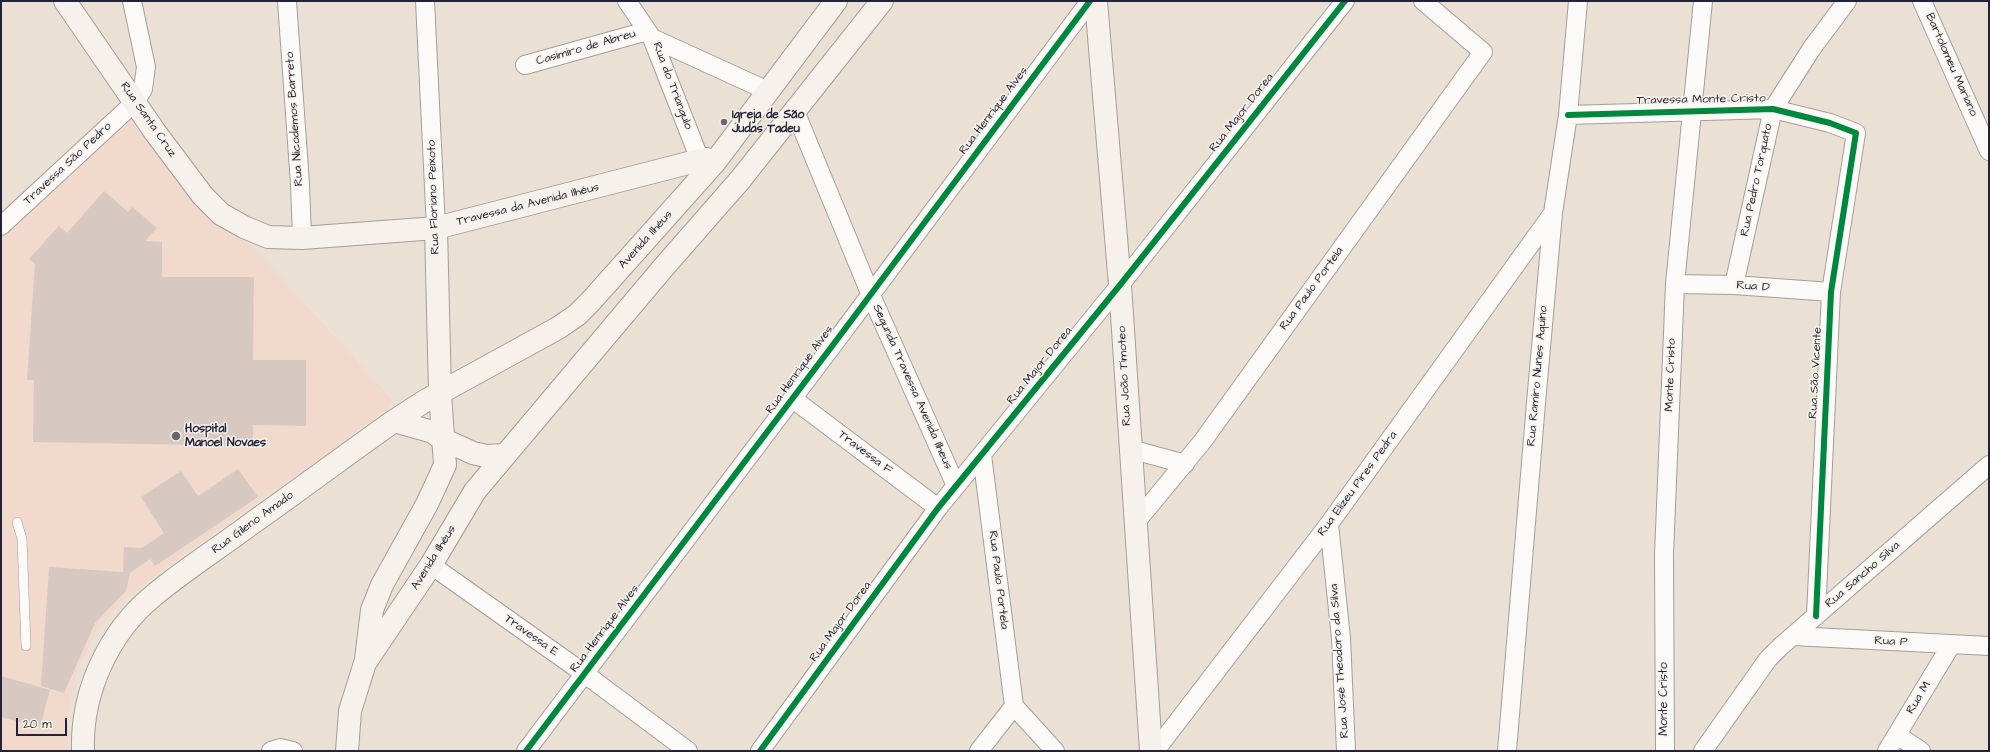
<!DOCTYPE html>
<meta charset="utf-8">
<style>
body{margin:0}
#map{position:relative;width:1990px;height:752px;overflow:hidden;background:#eae1d4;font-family:"Architects Daughter",sans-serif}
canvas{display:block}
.frame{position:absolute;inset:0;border:2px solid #22223b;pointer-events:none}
.scale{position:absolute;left:16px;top:718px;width:51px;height:18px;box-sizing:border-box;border:2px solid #22223b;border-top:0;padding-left:5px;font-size:12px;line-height:14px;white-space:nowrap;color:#22223b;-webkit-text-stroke:3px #f7f3e8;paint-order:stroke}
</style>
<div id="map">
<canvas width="1990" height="752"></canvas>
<div class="frame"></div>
<div class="scale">20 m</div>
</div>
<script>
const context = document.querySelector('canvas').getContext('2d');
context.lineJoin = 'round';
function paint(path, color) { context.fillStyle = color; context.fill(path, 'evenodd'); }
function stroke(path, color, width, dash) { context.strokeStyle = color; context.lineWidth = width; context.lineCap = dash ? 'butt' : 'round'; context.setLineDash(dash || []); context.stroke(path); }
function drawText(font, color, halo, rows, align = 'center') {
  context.font = font + ' "Architects Daughter",sans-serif'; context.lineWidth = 3; context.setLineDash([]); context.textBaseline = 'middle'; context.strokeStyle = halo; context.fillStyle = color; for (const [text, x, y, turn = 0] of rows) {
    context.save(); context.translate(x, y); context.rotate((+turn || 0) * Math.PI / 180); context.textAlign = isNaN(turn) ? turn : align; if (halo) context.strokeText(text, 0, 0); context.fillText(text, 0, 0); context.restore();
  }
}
paint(new Path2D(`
 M133,119L210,218L258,252L392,400L386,410L364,425L337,448L270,492L124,599L97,630L76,675L68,716L67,751H1V239Z`), '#f1d9cc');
paint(new Path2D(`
 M104,191L128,212L132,207L157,228L145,241L162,242V277H254L253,360H306V426L253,425V446L33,442L34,380H27L35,264L29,259L59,226L67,233Z
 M238,469L258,497L155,566L150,559L130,573L126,591L95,623L64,693L41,686L49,567L123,572L124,547L142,548L164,533L141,497L181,471L198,496Z
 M1,676L50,690L40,727L1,717Z`), '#d7c9c1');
const lane = new Path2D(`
 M17,522L22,539L26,646`);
const street = new Path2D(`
 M287,1L300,184L302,238
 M425,1L436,228
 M627,1L652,38L700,160
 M1922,1L1989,151
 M652,38L768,91
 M525,65L647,31
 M795,111L870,293L956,486
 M1568,115L1773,109L1830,123L1856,133L1831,292L1816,616
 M1,226L135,102L143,89L146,67L132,1
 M1675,284L1734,285L1831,292
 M1734,285L1773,109L1812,48L1847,1
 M793,399L938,508
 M1130,449L1185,464
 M982,455L1014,706L1055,751
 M1136,522L1202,442L1483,52L1423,1
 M1329,524L1341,638L1346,751
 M431,565L585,674L688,751
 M1793,636L1989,646
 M1897,735L1921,751
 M271,751L280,748L293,751
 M526,751C716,502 903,252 1090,1
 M760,751L938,508L1120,285L1345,1
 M979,751L1014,706
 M1155,751L1329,524L1553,213
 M1507,751L1536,403L1553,213L1568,115L1578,1
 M1665,751L1664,555L1675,284L1703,1
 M1703,751L1768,659L1780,647L1989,465
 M1887,751L1951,645`);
const secondary = new Path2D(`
 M65,1L155,132L203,196L221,214L244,227L268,237L302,238L436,228L700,160L707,159L715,162
 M1096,1L1120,285L1151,751
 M394,421L433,432L442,439L473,453L486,456L504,455
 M366,659L372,610L382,585L427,504L445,465L440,393L436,228
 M83,751C81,693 108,633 153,596C184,570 219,548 251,524C299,490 346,455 394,421L425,401L558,328L577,315L591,301L715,162L836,1
 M347,751L350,711L365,663L431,565L475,491L663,268L740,180L882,1`);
stroke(lane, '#a49e9a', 10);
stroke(street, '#a49e9a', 20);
stroke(secondary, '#a49e9a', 24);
stroke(lane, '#fcfaf9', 9);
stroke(street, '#fcfaf9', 18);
stroke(secondary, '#f6f1eb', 22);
stroke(new Path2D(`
 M1568,115L1773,109L1830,123L1856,133L1831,292L1816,616
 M526,751C716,502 903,252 1090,1
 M760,751L938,508L1120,285L1345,1`), '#00873e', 6);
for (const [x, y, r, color] of [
 [724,122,4,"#686571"],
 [176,436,5,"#686571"]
]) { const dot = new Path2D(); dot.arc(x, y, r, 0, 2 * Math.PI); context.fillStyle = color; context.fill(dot); stroke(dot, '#f7f3e8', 1.5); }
drawText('12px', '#22223b', '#f7f3e8', [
 ["Casimiro de Abreu",586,48,-16],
 ["Bartolomeu Mariano",1951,65,66],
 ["Rua do Triangulo",672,86,69],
 ["Travessa Monte Cristo",1701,100,-1],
 ["Rua Henrique Alves",994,111,-53],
 ["Rua Major Dorea",1242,113,-52],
 ["Rua Nicodemos Barreto",295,119,-94],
 ["Rua Santa Cruz",148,120,55],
 ["Travessa São Pedro",68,164,-43],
 ["Rua Pedro Torquato",1757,180,-78],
 ["Rua Floriano Peixoto",434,197,-92],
 ["Travessa da Avenida Ilhéus",528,205,-14],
 ["Avenida Ilhéus",646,240,-48],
 ["Rua D",1753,287,4],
 ["Rua Paulo Portela",1312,289,-54],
 ["Rua Major Dorea",1040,366,-51],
 ["Rua Henrique Alves",800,370,-54],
 ["Rua São Vicente",1816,373,-87],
 ["Monte Cristo",1671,375,-88],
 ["Rua João Timoteo",1125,376,-93],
 ["Rua Ramiro Nunes Aquino",1538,376,-85],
 ["Segunda Travessa Avenida Ilheus",912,387,66],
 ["Travessa F",865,453,37],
 ["Rua Elizeu Pires Pedra",1358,484,-54],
 ["Rua Gileno Amado",253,523,-36],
 ["Avenida Ilhéus",434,558,-58],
 ["Rua Sancho Silva",1863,575,-41],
 ["Rua Paulo Portela",998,580,83],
 ["Rua Major Dorea",841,622,-54],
 ["Rua Henrique Alves",605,629,-53],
 ["Travessa E",531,636,35],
 ["Rua P",1891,642,3],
 ["Rua José Theodoro da Silva",1340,661,-94],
 ["Rua M",1919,698,-59],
 ["Monte Cristo",1664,699,-90]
]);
drawText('bold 12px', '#22223b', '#f7f3e8', [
 ["Igreja de São",732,115],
 ["Judas Tadeu",732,129],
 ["Hospital",185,429],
 ["Manoel Novaes",185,443]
], 'left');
</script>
